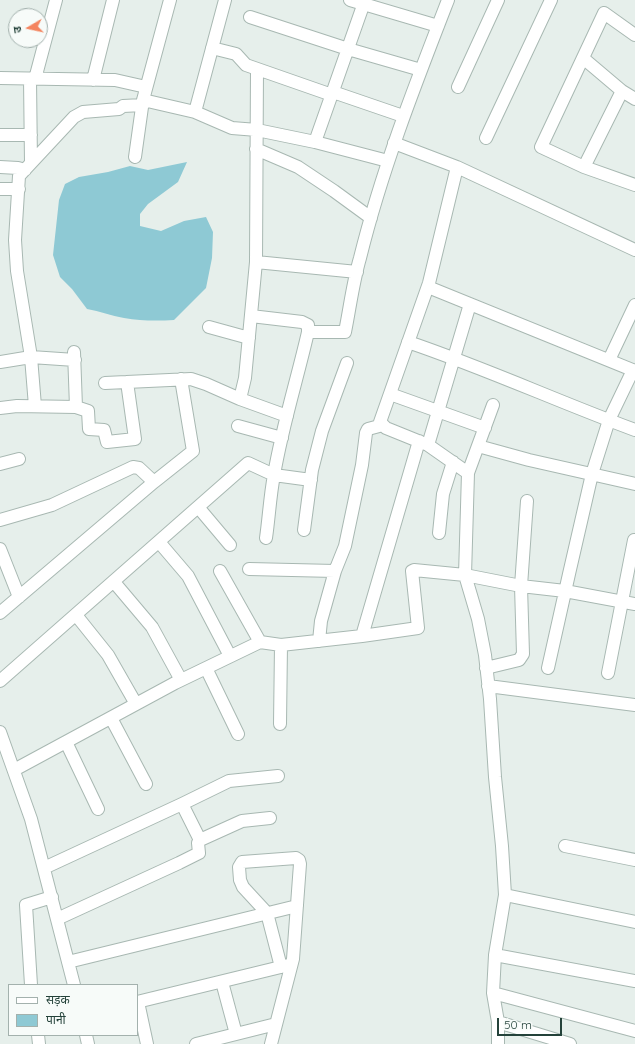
<!DOCTYPE html>
<meta charset="utf-8">
<style>
body{margin:0}
#map{position:relative;width:635px;height:1044px;overflow:hidden;background:#e6efeb;font-family:Quicksand,"Noto Sans Devanagari",sans-serif}
canvas{display:block}
.legend{position:absolute;left:8px;top:984px;width:130px;height:52px;box-sizing:border-box;background:#f7fbf9;border:1px solid #a3b1ad;margin:0;padding:5px 7px;list-style:none;font-size:12px;color:#24423a}
.legend li{display:flex;align-items:center;gap:8px;height:20px}
.legend b{width:20px;border:1px solid #a3b1ad}
.north{position:absolute;left:8px;top:8px;width:40px;height:40px;box-sizing:border-box;background:#f7fbf9;border:1px solid #a3b1ad;border-radius:50%;rotate:261deg;font-size:11px;font-weight:700;line-height:16px;text-align:center;color:#24423a}
.north::after{content:'';display:block;margin:auto;width:14px;height:18px;background:#f4845f;clip-path:polygon(50% 0,100% 100%,50% 72%,0 100%)}
.scale{position:absolute;left:497px;top:1018px;width:65px;height:18px;box-sizing:border-box;border:2px solid #24423a;border-top:0;padding-left:5px;font-size:12px;line-height:14px;white-space:nowrap;color:#24423a;-webkit-text-stroke:3px #f7fbf9;paint-order:stroke}
</style>
<div id="map">
<canvas width="635" height="1044"></canvas>
<ul class="legend">
<li><b style="height:5px;background:#fff"></b>सड़क</li>
<li><b style="height:11px;background:#8ec9d4"></b>पानी</li>
</ul>
<div class="north">उ</div>
<div class="scale">50 m</div>
</div>
<script>
const context = document.querySelector('canvas').getContext('2d');
context.lineJoin = 'round';
function paint(path, color) { context.fillStyle = color; context.fill(path, 'evenodd'); }
function stroke(path, color, width, dash) { context.strokeStyle = color; context.lineWidth = width; context.lineCap = dash ? 'butt' : 'round'; context.setLineDash(dash || []); context.stroke(path); }
paint(new Path2D(`
 M187,162L178,182L148,204L140,214V226L161,231L184,221L206,217L213,232L212,258L206,288L174,320C157,321 141,321 124,318C111,316 100,311 87,309L72,289L60,277L53,255L59,200L65,184L79,177L108,172L130,166L148,170Z`), '#8ec9d4');
const minor = new Path2D(`
 M170,0L143,100L195,112L232,128L257,130L315,142L388,161
 M350,0L438,26
 M250,17L348,49L421,70
 M635,35L604,13L541,147L584,167L635,185
 M212,48L236,54L246,65L332,95
 M583,58L622,91L635,99
 M0,78L115,80L146,87
 M30,79L31,163
 M35,79L56,0
 M93,80L113,0
 M458,87L498,0
 M333,92L403,116
 M195,112L225,0
 M0,135H31
 M486,138L551,0
 M315,142L365,0
 M394,143L457,167L635,250
 M256,149L298,167L334,191L371,218
 M135,157L143,100
 M0,167L18,168L25,170
 M457,167L429,283L380,422L386,428L428,445L468,473L465,575L478,619L485,655L490,699L495,777L502,846L505,895L495,955L493,993L498,1022V1044
 M584,167L622,91
 M0,189H19
 M256,262L357,272
 M428,287L635,371
 M251,316L302,322L308,325V332C297,380 282,427 274,475C270,496 269,517 266,538
 M209,327L249,338
 M308,332H345C350,307 353,282 360,258C382,169 415,85 448,0
 M408,342C485,368 559,402 635,430
 M74,352L76,407
 M609,360L635,305
 M0,362L31,357L75,360
 M105,383L191,379L206,384L240,399L287,416
 M390,394L485,428
 M240,399L245,378L256,262L257,69
 M35,406L31,357L17,271L15,240L19,176L74,117L83,112L119,109L123,106L143,105
 M0,408L17,406L76,407L88,411L89,429L104,430L107,442L135,439L127,382
 M238,426L282,438
 M428,445L470,304
 M478,446L529,460L635,484
 M0,464L19,459
 M468,473L493,405
 M198,507L230,545
 M0,520L52,505L133,467L139,468L154,482
 M304,530L312,470L322,431L347,363
 M439,533L443,494L453,462
 M159,542L188,576L230,656
 M0,549L19,597
 M249,569L335,571
 M220,571L260,642
 M114,582L152,627L181,680
 M0,613L154,482L193,451L181,379
 M76,615L108,655L136,704
 M362,636L419,441
 M319,641L321,621L335,571L345,546L362,465L366,433L368,429L383,425
 M206,668L238,734
 M486,668L519,660L523,654L521,586L527,501
 M548,668L569,574L592,474L609,420L633,370
 M608,673L634,540
 M0,681L248,463L274,475L311,480
 M488,686L635,705
 M111,718L146,784
 M280,724L281,645
 M0,732L31,819L74,985
 M66,742L98,809
 M14,770L175,683L260,642L281,645L362,636L418,628L412,571L414,570L465,575L521,586L565,591L635,604
 M182,804L200,840
 M565,846L635,860
 M44,868L182,804L229,781L278,776
 M505,895L635,922
 M57,919L179,863L199,853L198,843L200,840L242,821L270,818
 M495,955L635,981
 M68,962L297,906
 M222,982L236,1034
 M31,985L26,905L52,897
 M493,993L635,1031
 M137,1002L289,965
 M138,1002L147,1044
 M498,1022L570,1044
 M38,1035L39,1044
 M86,1035L88,1044
 M196,1044L276,1024
 M271,1044L293,959L300,864L299,860L296,858L242,862L239,867L240,880L243,887L267,913L281,967`);
stroke(minor, '#a8b8b2', 14);
stroke(minor, '#fff', 12);
</script>
